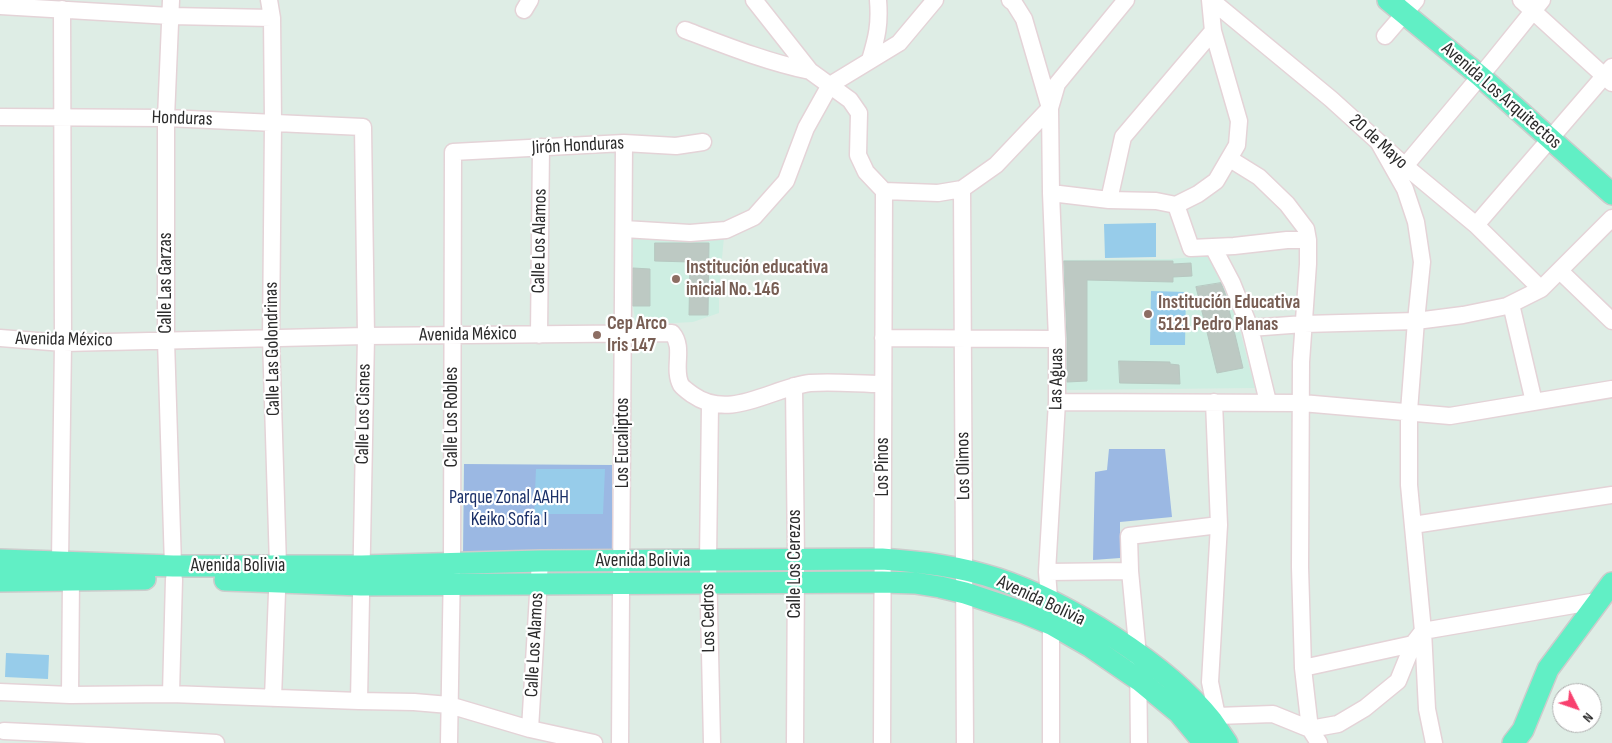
<!DOCTYPE html>
<meta charset="utf-8">
<style>
body{margin:0}
#map{position:relative;width:1612px;height:743px;overflow:hidden;background:#deede5;font-family:"Sofia Sans Condensed",sans-serif}
canvas{display:block}
.north{position:absolute;left:1552px;top:683px;width:50px;height:50px;box-sizing:border-box;background:#fff;border:1px solid #aaa;border-radius:50%;rotate:131deg;font-size:14px;font-weight:700;line-height:20px;text-align:center;color:#2b2b2b}
.north::after{content:'';display:block;margin:auto;width:18px;height:22px;background:#f8406e;clip-path:polygon(50% 0,100% 100%,50% 72%,0 100%)}
</style>
<div id="map">
<canvas width="1612" height="743"></canvas>
<div class="north">N</div>
</div>
<script>
const context = document.querySelector('canvas').getContext('2d');
context.lineJoin = 'round';
function paint(path, color) { context.fillStyle = color; context.fill(path, 'evenodd'); }
function stroke(path, color, width, dash) { context.strokeStyle = color; context.lineWidth = width; context.lineCap = dash ? 'butt' : 'round'; context.setLineDash(dash || []); context.stroke(path); }
function drawText(font, color, halo, rows, align = 'center') {
  context.font = font + ' "Sofia Sans Condensed",sans-serif'; context.lineWidth = 4.5; context.setLineDash([]); context.textBaseline = 'middle'; context.strokeStyle = halo; context.fillStyle = color; for (const [text, x, y, turn = 0] of rows) {
    context.save(); context.translate(x, y); context.rotate((+turn || 0) * Math.PI / 180); context.textAlign = isNaN(turn) ? turn : align; if (halo) context.strokeText(text, 0, 0); context.fillText(text, 0, 0); context.restore();
  }
}
paint(new Path2D(`
 M632,236L724,237L719,290V313L693,322L636,325L633,306Z
 M1207,256L1228,285L1255,388L1065,390L1061,343L1062,260L1170,259Z`), '#ceeee2');
paint(new Path2D(`
 M1109,449H1165L1172,517L1120,522V558L1093,560L1095,472L1107,470Z
 M464,464L612,465V552L463,555Z`), '#9bb8e3');
paint(new Path2D(`
 M1156,223V257L1105,258L1104,224Z
 M1151,291L1186,292L1185,345H1150Z
 M536,469H605L603,514H534Z
 M6,653L49,655L48,679L5,677Z`), '#97ccea');
const building = new Path2D(`
 M655,243H709L708,315H689L690,262L655,261Z
 M1064,261H1173V264L1191,263L1192,276L1173,277V282L1087,280V381L1067,382V339Z
 M633,268L650,269V306H633Z
 M1221,283L1225,293L1243,368L1217,373L1196,287Z
 M1119,361L1170,362V364L1179,365L1180,384L1120,383Z`);
paint(building, '#bdc9c3');
stroke(building, '#b7c8c1', 1);
const minor = new Path2D(`
 M171,0L166,118V340L173,566
 M269,0L272,18L273,122L271,338L278,566L273,698
 M754,0L810,71L850,100L859,113L858,155L866,172L884,191L938,193L962,189L996,165L1050,108L1057,84L1126,0
 M1010,0L1014,3L1024,19L1050,108L1051,193L1057,339V402L1047,572L1051,624V743
 M1211,0L1331,99L1405,166L1476,225L1541,289
 M1521,0L1612,83
 M0,6L170,16L272,18
 M524,10L530,0
 M685,30C727,46 767,62 810,71
 M1385,36L1416,0
 M870,60C877,37 880,24 878,0
 M0,117L166,118L363,127L366,336L359,701
 M1379,143L1405,189L1416,222L1422,262L1416,321L1409,411V485L1423,631L1427,709L1434,743
 M1230,159L1259,177L1287,204L1306,229L1308,240V264L1301,362L1300,567L1303,668L1310,729L1319,743
 M1405,166L1492,62L1542,0
 M962,189L965,743
 M1051,193L1109,200L1156,201L1176,205L1198,194L1216,181L1237,145L1239,121L1213,31L1210,0
 M1109,200L1123,137L1213,31
 M1176,205L1191,248L1234,246L1287,240H1308
 M1476,225L1612,67
 M624,229L690,233L726,230L754,217L786,181L806,128L830,85L899,43L935,0
 M1213,247L1232,283L1250,328L1268,402
 M1560,271L1612,321
 M1511,304L1534,402
 M1250,328L1304,324L1416,321L1463,315L1507,306L1541,289L1612,218
 M539,335L541,147
 M0,338L63,343L366,336L672,333C685,348 672,368 681,385C684,389 689,392 693,395C730,421 771,388 810,383C834,381 859,384 883,384
 M883,338L1057,339
 M794,386L796,560L795,743
 M1057,402L1302,403L1450,416L1612,389
 M710,404L708,561L712,743
 M1413,525L1612,495
 M60,561L63,343L62,9
 M1047,572L1130,571
 M1303,668L1413,644
 M0,692L70,695L171,694L359,701L414,702L449,705L530,729L594,743
 M171,694L174,579
 M70,695L71,579
 M1217,716L1273,714L1310,729L1338,724L1365,708L1398,681L1413,644L1423,631L1597,601
 M1213,722L1217,716L1210,682L1219,525L1214,402
 M530,729L540,561
 M4,731L108,736L216,743
 M449,743L452,564L453,152L624,143L676,146L703,142
 M620,743L624,143
 M882,743L884,191
 M1139,743L1138,655L1130,571L1129,536L1219,525`);
const major = new Path2D(`
 M1388,0L1480,76L1612,194
 M0,560L173,566H362L540,561L882,559C922,562 959,566 998,579C1067,602 1167,664 1212,721C1217,728 1222,736 1227,743
 M225,580L361,585L882,582L915,583L940,587L965,593L1022,612L1051,624L1091,647L1139,680L1179,713L1204,743
 M0,581L145,579
 M1513,743L1523,730L1548,669L1612,583`);
stroke(minor, '#e4d3d7', 19);
stroke(major, '#ccc', 24);
stroke(minor, '#fff', 16);
stroke(major, '#61efc5', 21);
for (const [x, y, r, color] of [
 [676,279,5,"#8d6e63"],
 [1148,314,5,"#8d6e63"],
 [597,335,5,"#8d6e63"]
]) { const dot = new Path2D(); dot.arc(x, y, r, 0, 2 * Math.PI); context.fillStyle = color; context.fill(dot); stroke(dot, '#fff', 2); }
drawText('19px', '#2b2b2b', '#fff', [
 ["Avenida Los Arquitectos",1501,96,41],
 ["Honduras",182,119,2],
 ["20 de Mayo",1378,142,42],
 ["Jirón Honduras",578,146,-3],
 ["Calle Los Alamos",540,241,-89],
 ["Calle Las Garzas",166,283,-90],
 ["Avenida México",468,335,-1],
 ["Avenida México",64,340,1],
 ["Calle Las Golondrinas",273,349,-91],
 ["Las Aguas",1057,379,-89],
 ["Calle Los Cisnes",364,414,-89],
 ["Calle Los Robles",452,417,-90],
 ["Los Eucaliptos",623,443,-90],
 ["Los Olimos",964,466,-91],
 ["Los Pinos",883,467,-90],
 ["Avenida Bolivia",643,561],
 ["Calle Los Cerezos",795,564,-90],
 ["Avenida Bolivia",238,566],
 ["Avenida Bolivia",1041,601,25],
 ["Los Cedros",709,618,-91],
 ["Calle Los Alamos",535,645,-87]
]);
drawText('bold 19px', '#785e54', '#fff', [
 ["Institución educativa",686,268],
 ["inicial No. 146",686,290],
 ["Institución Educativa",1158,303],
 ["5121 Pedro Planas",1158,325],
 ["Cep Arco",607,324],
 ["Iris 147",607,346]
], 'left');
drawText('19px', '#1b3068', '#fff', [
 ["Parque Zonal AAHH",509,498],
 ["Keiko Sofía I",509,520]
]);
</script>
